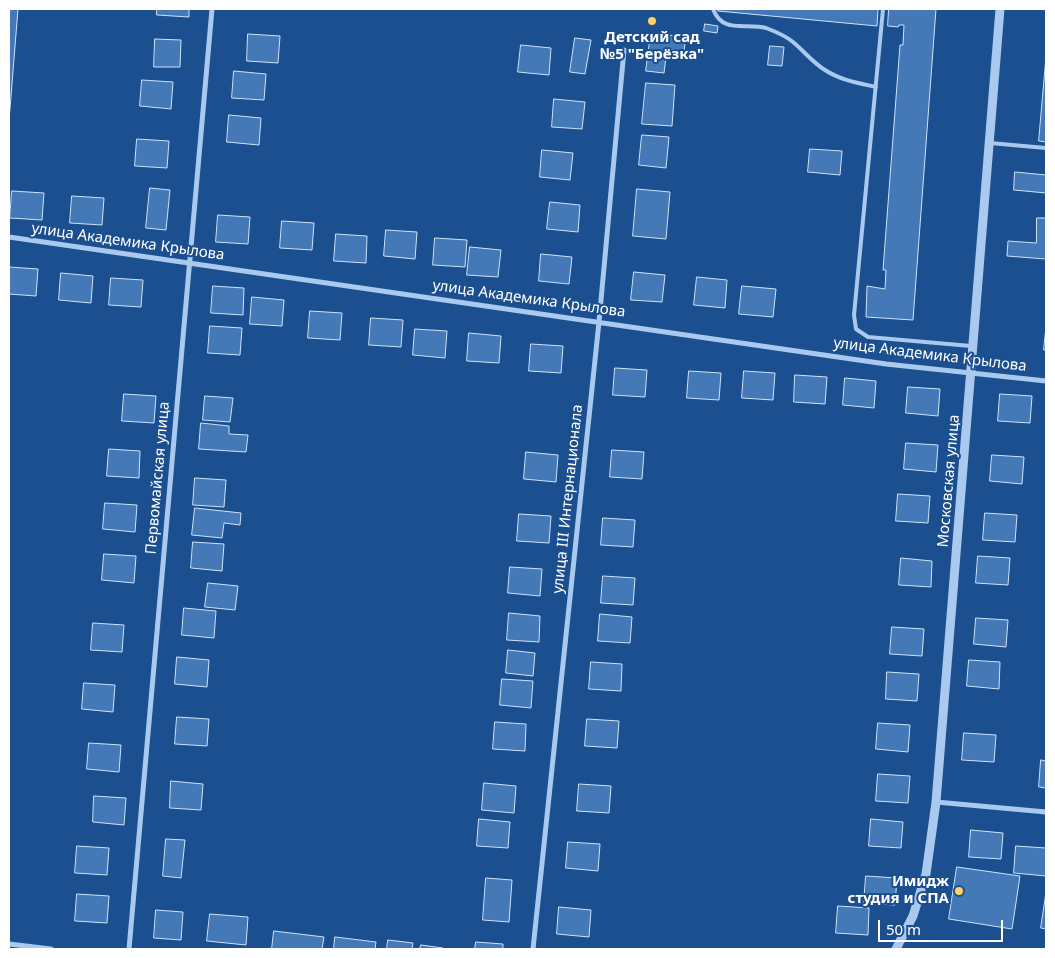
<!DOCTYPE html>
<meta charset="utf-8">
<style>
body{margin:0}
#map{position:relative;width:1055px;height:958px;overflow:hidden;background:#1b4f8f;font-family:"Noto Sans",sans-serif}
canvas{display:block}
.frame{position:absolute;inset:0;border:10px solid #fff;pointer-events:none}
.scale{position:absolute;left:878px;top:920px;width:125px;height:22px;box-sizing:border-box;border:2px solid #fff;border-top:0;padding-left:6px;font-size:15px;line-height:18px;white-space:nowrap;color:#fff;-webkit-text-stroke:4px #1b4f8f;paint-order:stroke}
</style>
<div id="map">
<canvas width="1055" height="958"></canvas>
<div class="frame"></div>
<div class="scale">50 m</div>
</div>
<script>
const context = document.querySelector('canvas').getContext('2d');
context.lineJoin = 'round';
function paint(path, color) { context.fillStyle = color; context.fill(path, 'evenodd'); }
function stroke(path, color, width, dash) { context.strokeStyle = color; context.lineWidth = width; context.lineCap = dash ? 'butt' : 'round'; context.setLineDash(dash || []); context.stroke(path); }
function drawText(font, color, halo, rows, align = 'center') {
  context.font = font + ' "Noto Sans",sans-serif'; context.lineWidth = 4; context.setLineDash([]); context.textBaseline = 'middle'; context.strokeStyle = halo; context.fillStyle = color; for (const [text, x, y, turn = 0] of rows) {
    context.save(); context.translate(x, y); context.rotate((+turn || 0) * Math.PI / 180); context.textAlign = isNaN(turn) ? turn : align; if (halo) context.strokeText(text, 0, 0); context.fillText(text, 0, 0); context.restore();
  }
}
const building = new Path2D(`
 M9,9H18L9,121Z
 M157,9H189V17L157,15Z
 M719,9H878L877,26L718,11Z
 M889,9H936L913,320L866,317L867,286L885,289L886,270H883L900,45H903L904,25H899L898,27L888,26Z
 M705,24L718,26L717,33L704,31Z
 M651,33L686,37L684,51L667,49L664,73L646,71Z
 M248,34L280,36L278,63L247,61Z
 M575,38L591,40L585,74L570,72Z
 M155,39L181,40L180,67H154Z
 M521,45L551,48L549,75L518,72Z
 M770,46L784,47L782,66L768,65Z
 M1046,57V142L1039,141Z
 M234,71L266,74L264,100L232,98Z
 M142,80L173,82L171,109L140,106Z
 M646,83L675,85L672,126L642,124Z
 M554,99L585,102L582,129L552,127Z
 M229,115L261,118L259,145L227,142Z
 M642,135L669,137L666,168L639,165Z
 M137,139L169,141L167,168L135,166Z
 M810,149L842,151L840,175L808,172Z
 M542,150L573,153L570,180L540,177Z
 M1015,172L1046,175V193L1014,190Z
 M150,188L170,190L166,230L146,228Z
 M637,189L670,192L666,239L633,236Z
 M12,191L44,193L42,220L10,218Z
 M72,196L104,198L102,225L70,223Z
 M550,202L580,205L578,232L547,229Z
 M218,215L250,217L248,244L216,242Z
 M1037,218H1046V259L1007,256L1008,241L1036,243Z
 M282,221L314,223L312,250L280,248Z
 M386,230L417,232L415,259L384,256Z
 M336,234L367,236L366,263L334,261Z
 M435,238L467,240L465,267L433,265Z
 M470,247L501,250L498,277L467,275Z
 M541,254L572,257L569,284L539,281Z
 M9,267L38,269L36,296L9,294Z
 M634,272L665,275L662,302L631,300Z
 M61,273L93,276L91,303L59,300Z
 M697,277L727,280L725,308L694,305Z
 M111,278L143,280L141,307L109,305Z
 M213,286L244,288L243,315L211,313Z
 M742,286L776,289L773,317L739,314Z
 M252,297L284,300L282,326L250,324Z
 M310,311L342,313L340,340L308,338Z
 M371,318L403,320L401,347L369,345Z
 M210,326L242,328L240,355L208,353Z
 M1046,327V350H1044Z
 M415,329L447,331L445,358L413,355Z
 M469,333L501,336L499,363L467,361Z
 M531,344L563,346L561,373L529,371Z
 M615,368L647,370L645,397L613,395Z
 M689,371L721,373L719,400L687,398Z
 M744,371L775,373L773,400L742,398Z
 M795,375L827,377L825,404L794,402Z
 M845,378L876,381L874,408L843,405Z
 M908,387L940,389L938,416L906,413Z
 M124,394L156,396L154,423L122,421Z
 M1000,394L1032,396L1030,423L998,421Z
 M205,396L233,398L230,422L203,420Z
 M201,423L229,426V434L248,435L246,452L199,449Z
 M906,443L938,445L936,472L904,469Z
 M109,449L140,451L139,478L107,476Z
 M612,450L644,452L642,479L610,477Z
 M526,452L558,455L556,482L524,479Z
 M992,455L1024,457L1022,484L990,481Z
 M195,478L226,480L224,507L193,505Z
 M898,494L930,496L928,523L896,521Z
 M105,503L137,505L135,532L103,529Z
 M195,508L241,513L240,525L224,523L222,538L192,535Z
 M985,513L1017,515L1015,542L983,540Z
 M519,514L551,516L549,543L517,541Z
 M603,518L635,520L633,547L601,545Z
 M193,542L224,544L222,571L191,568Z
 M104,554L136,556L134,583L102,580Z
 M978,556L1010,558L1008,585L976,583Z
 M901,558L932,561L931,587L899,585Z
 M510,567L542,569L540,596L508,593Z
 M603,576L635,578L633,605L601,603Z
 M208,583L238,586L235,610L205,607Z
 M184,608L216,611L214,638L182,635Z
 M509,613L540,616L539,642L507,640Z
 M600,614L632,617L630,643L598,641Z
 M976,618L1008,620L1006,647L974,644Z
 M93,623L124,625L122,652L91,650Z
 M892,627L924,629L922,656L890,654Z
 M508,650L535,653L533,676L506,673Z
 M177,657L209,660L207,687L175,684Z
 M969,660L1000,662L999,689L967,686Z
 M591,662L622,664L621,691L589,689Z
 M887,672L919,674L917,701L886,699Z
 M502,679L533,681L531,708L500,705Z
 M84,683L115,685L113,712L82,709Z
 M177,717L209,719L207,746L175,744Z
 M587,719L619,721L617,748L585,746Z
 M495,722L526,724L525,751L493,749Z
 M878,723L910,725L908,752L876,749Z
 M964,733L996,735L994,762L962,760Z
 M89,743L121,745L119,772L87,769Z
 M1041,760L1046,761V788L1039,787Z
 M878,774L910,776L908,803L876,801Z
 M171,781L203,784L201,810L170,808Z
 M484,783L516,786L514,813L482,810Z
 M579,784L611,786L609,813L577,811Z
 M94,796L126,798L124,825L93,822Z
 M479,819L510,822L508,848L477,846Z
 M871,819L903,822L901,848L869,846Z
 M971,830L1003,833L1001,859L969,857Z
 M166,839L185,840L181,878L163,876Z
 M568,842L600,844L598,871L566,868Z
 M77,846L109,848L107,875L75,873Z
 M1016,846L1046,848V876L1014,873Z
 M957,867L1020,876L1012,929L949,919Z
 M866,876L897,878L895,905L864,903Z
 M486,878L512,880L509,922L483,920Z
 M1046,893V929L1041,928Z
 M77,894L109,896L107,923L75,921Z
 M838,906L869,908L868,935L836,933Z
 M559,907L591,910L589,937L557,934Z
 M156,910L183,912L181,940L154,938Z
 M210,914L248,917L246,945L207,941Z
 M274,931L324,937L322,949H272Z
 M335,937L376,942L375,949H334Z
 M388,940L413,943L412,949H387Z
 M476,942L503,944V949H475Z
 M421,945L443,948V949H420Z`);
paint(building, '#4478b7');
stroke(building, '#cfe3fa', 1);
stroke(new Path2D(`
 M713,9C723,35 746,22 766,28C774,31 786,36 793,42C804,51 813,63 825,70C840,80 858,83 876,87
 M883,9L854,315L856,329L868,337L971,346
 M990,143L1046,148`), '#a9c9ee', 4);
stroke(new Path2D(`
 M9,237L886,364L1046,381
 M936,802L1046,812
 M9,944L51,949
 M129,949L212,9
 M533,949L599,322L624,50`), '#a9c9ee', 5);
stroke(new Path2D(`
 M896,949L913,916L926,874L936,802L1000,9`), '#a9c9ee', 9);
for (const [x, y, r, color] of [
 [652,21,5,"#ffd166"],
 [959,891,5,"#ffd166"]
]) { const dot = new Path2D(); dot.arc(x, y, r, 0, 2 * Math.PI); context.fillStyle = color; context.fill(dot); stroke(dot, '#1b4f8f', 2); }
drawText('bold 15px', '#fff', '#1b4f8f', [
 ["Детский сад",652,38],
 ["№5 \"Берёзка\"",652,55],
 ["Имидж",949,882,"right"],
 ["студия и СПА",949,899,"right"]
]);
drawText('15px', '#fff', '#1b4f8f', [
 ["улица Академика Крылова",128,242,8],
 ["улица Академика Крылова",529,299,8],
 ["улица Академика Крылова",930,355,7],
 ["Первомайская улица",158,478,-85],
 ["Московская улица",949,481,-85],
 ["улица III Интернационала",568,499,-84]
]);
</script>
